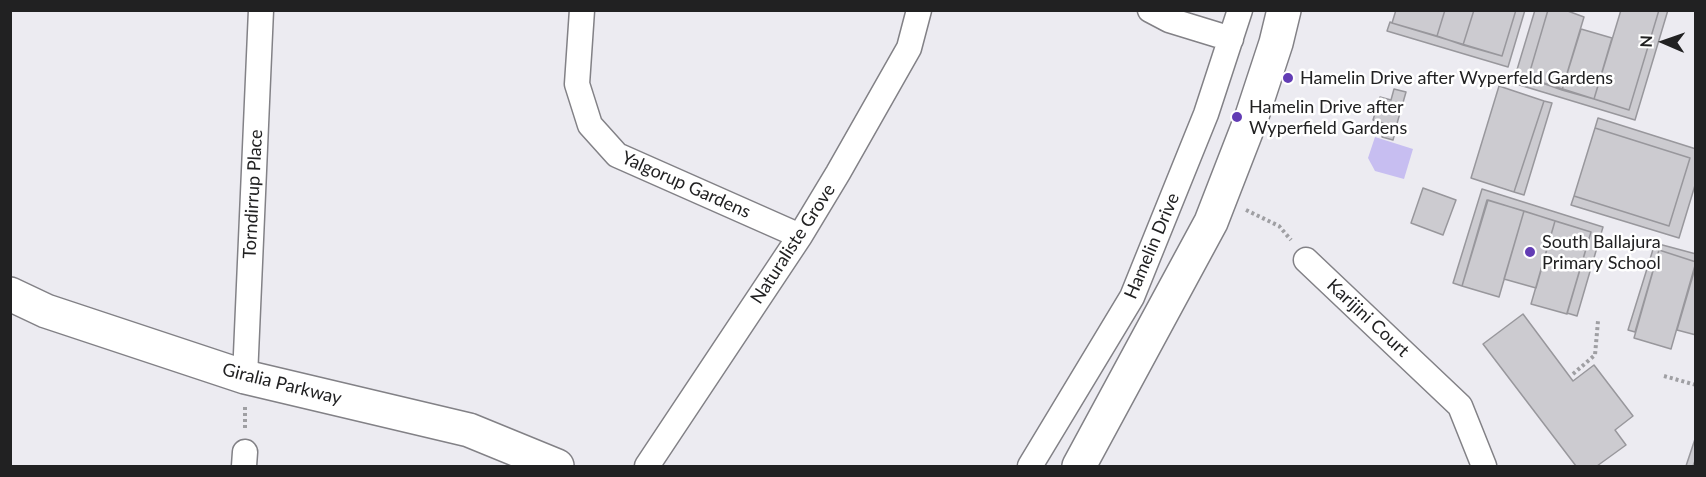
<!DOCTYPE html>
<style>
body{margin:0}
#map{position:relative;width:1706px;height:477px;overflow:hidden;background:#ecebf1;font-family:Lato,sans-serif}
canvas{display:block}
.frame{position:absolute;inset:0;border:12px solid #212122;pointer-events:none}
.north{position:absolute;left:1634px;top:12px;width:60px;height:60px;-webkit-text-stroke:4px #fff;paint-order:stroke;rotate:272deg;font-size:16px;font-weight:700;line-height:24px;text-align:center;color:#212122}
.north::after{content:'';display:block;margin:auto;width:21px;height:27px;background:#212122;clip-path:polygon(50% 0,100% 100%,50% 72%,0 100%)}
</style>
<div id="map">
<canvas width="1706" height="477"></canvas>
<div class="frame"></div>
<div class="north">N</div>
</div>
<script>
const context = document.querySelector('canvas').getContext('2d');
context.lineJoin = 'round';
function paint(path, color) { context.fillStyle = color; context.fill(path, 'evenodd'); }
function stroke(path, color, width, dash) { context.strokeStyle = color; context.lineWidth = width; context.lineCap = dash ? 'butt' : 'round'; context.setLineDash(dash || []); context.stroke(path); }
function drawText(font, color, halo, rows, align = 'center') {
  context.font = font + ' Lato,sans-serif'; context.lineWidth = 5; context.setLineDash([]); context.textBaseline = 'middle'; context.strokeStyle = halo; context.fillStyle = color; for (const [text, x, y, turn = 0] of rows) {
    context.save(); context.translate(x, y); context.rotate((+turn || 0) * Math.PI / 180); context.textAlign = isNaN(turn) ? turn : align; if (halo) context.strokeText(text, 0, 0); context.fillText(text, 0, 0); context.restore();
  }
}
paint(new Path2D(`
 M1375,137L1413,149L1404,179L1375,171L1368,158Z`), '#c7bef1');
const building = new Path2D(`
 M1396,10H1445L1437,36L1392,23Z
 M1445,10H1474L1463,45L1437,36Z
 M1474,10H1516L1502,56L1463,45Z
 M1516,10H1525L1508,67L1387,31L1390,22L1392,23L1502,56Z
 M1535,10H1548L1528,78L1629,110L1659,10H1668L1635,120L1513,83Z
 M1548,10H1565L1584,17L1562,90L1528,78Z
 M1621,10H1659L1629,110L1594,99Z
 M1581,29L1612,38L1594,99L1562,90Z
 M1499,86L1544,101L1514,192L1471,178Z
 M1394,89L1406,92L1396,127L1373,120L1380,97L1391,100Z
 M1544,101L1552,103L1524,195L1514,192Z
 M1598,118L1696,149V182L1679,238L1571,205L1574,196L1669,226L1690,158L1595,128Z
 M1384,126L1396,129L1393,140L1382,137Z
 M1595,128L1690,158L1669,226L1574,196Z
 M1423,188L1456,200L1443,235L1411,223Z
 M1482,189L1603,227L1577,316L1567,313L1591,232L1488,200L1462,286L1453,283Z
 M1487,200L1524,211L1499,297L1462,286Z
 M1524,211L1555,221L1536,288L1504,279Z
 M1555,221L1591,232L1567,314L1531,304Z
 M1655,243L1696,254V262L1659,250L1635,332L1628,330Z
 M1659,250L1696,262L1671,349L1634,338Z
 M1696,265V335L1677,330Z
 M1523,314L1573,381L1594,365L1633,416L1615,430L1626,445L1597,466H1576L1483,344Z
 M1696,436V458L1693,466H1686Z`);
paint(building, '#cccbd0');
stroke(building, '#98979c', 1.5);
const street = new Path2D(`
 M582,10L577,84L590,125L617,155L800,236
 M1150,10L1169,20L1231,39
 M1306,260L1460,406L1484,466
 M245,377L261,10
 M244,466L245,452
 M647,466L800,236L838,173L909,48L919,10
 M1030,466L1132,297L1206,114L1240,10`);
const secondary = new Path2D(`
 M10,294L46,311L245,377L469,430L557,466
 M1079,466L1211,222L1251,119L1276,43L1284,10`);
stroke(street, '#828186', 27);
stroke(secondary, '#828186', 36);
stroke(new Path2D(`
 M1246,210L1279,226L1291,240
 M1573,374L1595,355L1598,321
 M1664,376L1696,385
 M245,428V405`), '#9f9fa3', 4, [3, 3]);
stroke(street, '#fff', 24);
stroke(secondary, '#fff', 33);
for (const [x, y, r, color] of [
 [1288,78,6,"#623cb4"],
 [1237,117,6,"#623cb4"],
 [1530,252,6,"#623cb4"]
]) { const dot = new Path2D(); dot.arc(x, y, r, 0, 2 * Math.PI); context.fillStyle = color; context.fill(dot); stroke(dot, '#fff', 2); }
drawText('18px', '#212122', '#fff', [
 ["Hamelin Drive after Wyperfeld Gardens",1300,78],
 ["Hamelin Drive after",1249,107],
 ["Wyperfield Gardens",1249,128],
 ["South Ballajura",1542,242],
 ["Primary School",1542,263]
], 'left');
drawText('18px', '#212122', '#fff', [
 ["Yalgorup Gardens",686,185,24],
 ["Torndirrup Place",253,194,-87],
 ["Naturaliste Grove",793,244,-57],
 ["Hamelin Drive",1152,246,-67],
 ["Karijini Court",1368,318,43],
 ["Giralia Parkway",282,384,14]
]);
</script>
